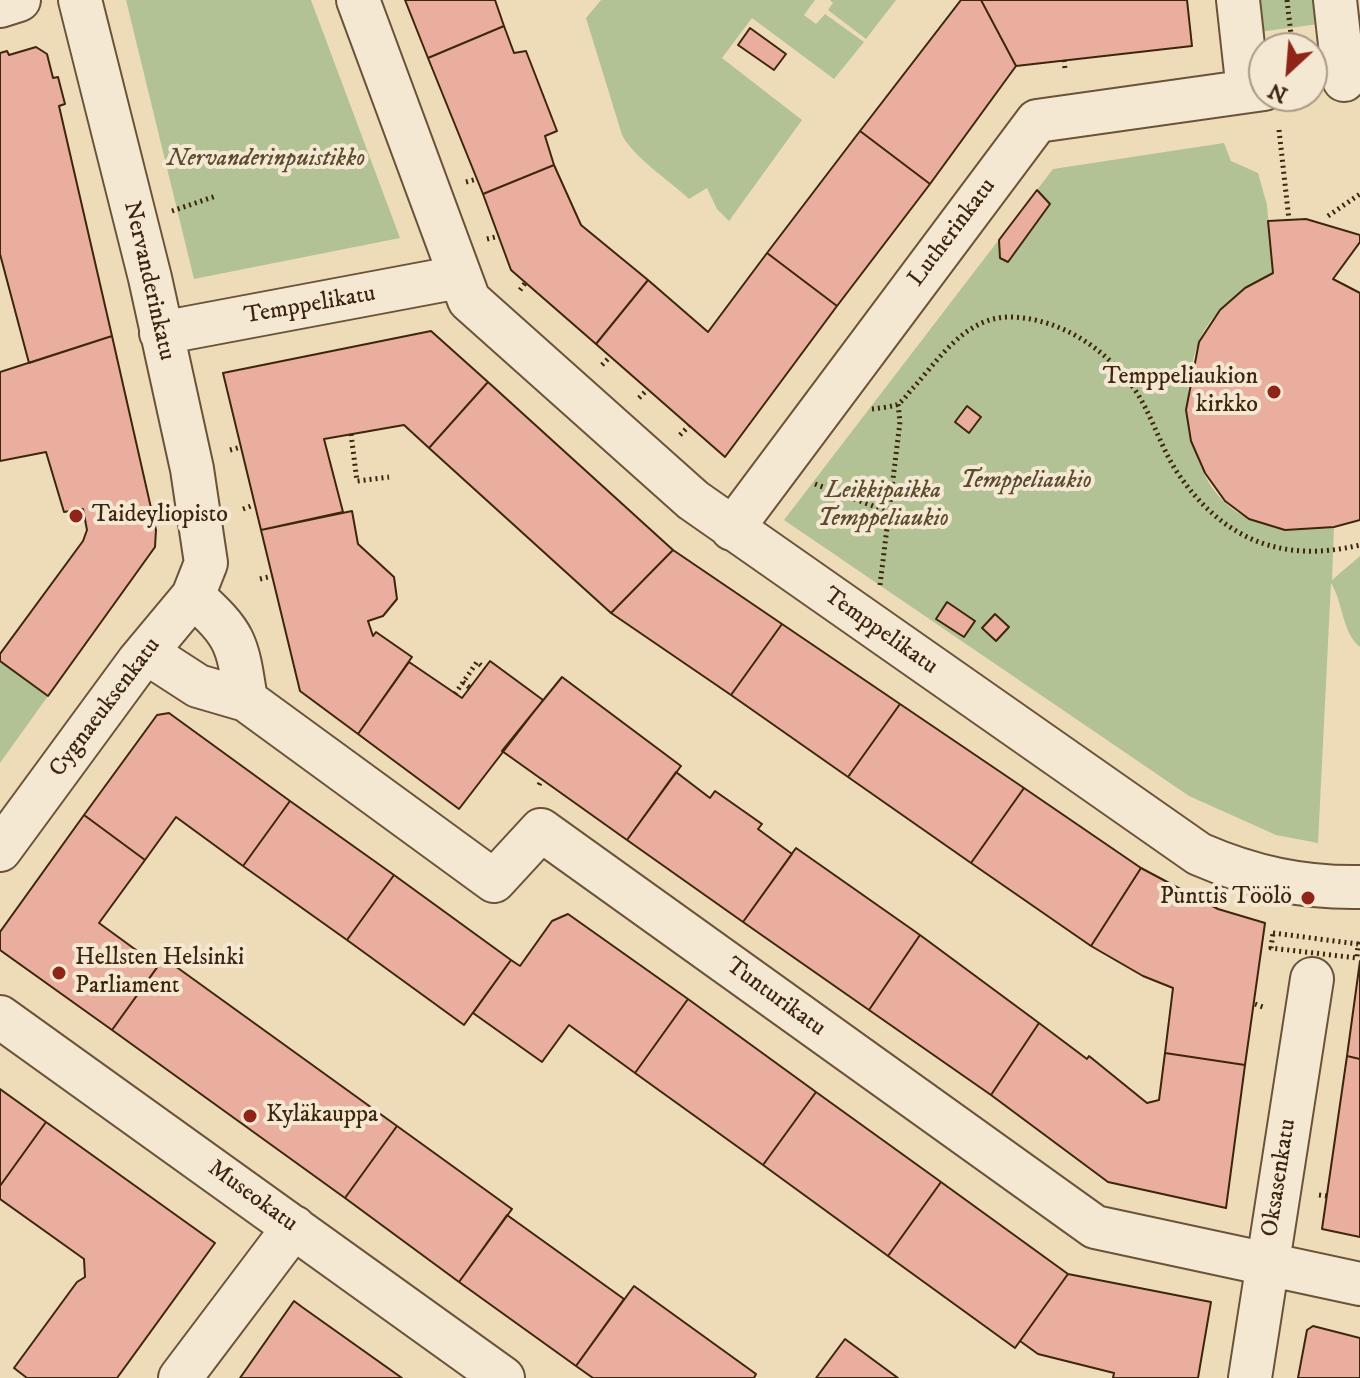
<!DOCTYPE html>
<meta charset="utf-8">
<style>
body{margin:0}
#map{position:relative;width:1360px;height:1378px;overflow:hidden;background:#eedcb9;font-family:"IM FELL DW Pica",serif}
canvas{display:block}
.north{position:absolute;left:1248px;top:32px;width:80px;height:80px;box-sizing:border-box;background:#f4e8d2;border:2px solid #ab9a84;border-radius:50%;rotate:206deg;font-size:22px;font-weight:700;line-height:32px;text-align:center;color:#3e250e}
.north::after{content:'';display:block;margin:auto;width:28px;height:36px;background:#8f2418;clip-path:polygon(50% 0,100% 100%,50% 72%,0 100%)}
</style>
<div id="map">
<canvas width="1360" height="1378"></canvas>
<div class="north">N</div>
</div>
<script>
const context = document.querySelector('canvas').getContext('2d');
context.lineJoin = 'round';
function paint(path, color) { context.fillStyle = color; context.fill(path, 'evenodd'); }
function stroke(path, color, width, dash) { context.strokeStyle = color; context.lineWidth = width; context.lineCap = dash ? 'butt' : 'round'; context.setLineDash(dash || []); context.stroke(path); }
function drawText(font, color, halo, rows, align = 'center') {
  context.font = font + ' "IM FELL DW Pica",serif'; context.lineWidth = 8; context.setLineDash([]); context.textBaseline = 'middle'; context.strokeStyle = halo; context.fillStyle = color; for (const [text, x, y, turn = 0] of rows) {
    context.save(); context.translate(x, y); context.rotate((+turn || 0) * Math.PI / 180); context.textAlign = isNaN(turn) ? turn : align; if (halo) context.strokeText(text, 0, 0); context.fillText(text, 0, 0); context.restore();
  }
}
paint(new Path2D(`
 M126,0H311L400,238L194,279Z
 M601,0H815L804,15L816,24L825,14L864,42L834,79L752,18L722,58L802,120L729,221L717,209L707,188L689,199C668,179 635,159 622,135L586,18Z
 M830,0H896L866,39L828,10L833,3Z
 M1255,0H1323L1326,23L1259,32Z
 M1224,143L1231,161L1258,173L1267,205L1273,273C1242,289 1211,310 1198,344C1177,398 1188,491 1248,518C1267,527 1312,525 1334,527L1332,580L1360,556V647C1342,633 1343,602 1331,583L1318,843L1276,835L1189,796L784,520L1053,169Z
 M0,661L48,696L0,763Z`), '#b3c294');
const building = new Path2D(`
 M405,0H495L504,26L428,58Z
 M961,0H981L1016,66L930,184L860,131Z
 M981,0H1187L1192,46L1016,66Z
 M504,26L514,53L526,51L557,131L545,136L554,165L483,194L428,58Z
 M750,28L786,54L774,70L738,45Z
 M36,47L47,54L53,78L58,77L65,104L59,106L112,336L29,363L0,254V53L7,51L9,55Z
 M860,131L930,184L837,306L767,253Z
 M554,165L581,225L648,280L596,344L511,270L483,194Z
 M1037,190L1050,204L1008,262L1000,258L999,240Z
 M1306,219L1360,235V242L1333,279L1360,293V520L1334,527L1285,530L1249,519L1225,501L1205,473L1191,441L1186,410L1199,342L1220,310L1245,288L1273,273L1268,221Z
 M767,253L837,306L725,457L596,344L648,280L708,332Z
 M431,331L488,382L429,448L404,425L324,439L343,512L261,530L223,373Z
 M112,336L156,530L155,547L48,696L0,661V654L83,541L87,530L83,509L64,512L46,452L0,461V372Z
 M488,382L673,550L611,613L429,448Z
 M967,406L981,417L969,433L955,422Z
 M352,511L358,544L394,577L397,599L383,616L368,621L373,636L376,632L412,657L358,734L300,691L261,530Z
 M673,550L782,624L731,695L611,613Z
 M947,602L975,621L964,637L936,619Z
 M995,614L1009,627L996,641L982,628Z
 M782,624L900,704L848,777L731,695Z
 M490,661L543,700L459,809L358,734L409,662L462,698Z
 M562,677L681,766L627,840L502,751Z
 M900,704L1024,788L971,863L848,777Z
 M169,713L290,801L243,866L176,817L145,860L84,815L157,715Z
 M676,772L710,798L715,791L762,824L758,829L792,854L743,922L627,840Z
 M1024,788L1141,868L1091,946L971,863Z
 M290,801L394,875L347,940L243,866Z
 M84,815L145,860L99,923L158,966L112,1030L0,950V932Z
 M796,848L920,935L869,1010L743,922Z
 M1141,868L1218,909L1265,923L1245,1065L1165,1053L1173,988L1143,976L1091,946Z
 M394,875L511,960L464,1025L347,940Z
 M568,914L688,999L635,1073L569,1025L542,1062L473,1013L511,960L520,966L552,921Z
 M920,935L1039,1023L991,1095L869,1010Z
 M164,958L397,1126L345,1198L112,1030Z
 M1360,961V1059L1347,1056Z
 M688,999L816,1092L763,1165L635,1073Z
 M1039,1023L1087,1059L1089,1056L1147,1103L1159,1100L1165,1053L1245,1065L1226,1208L1108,1182L991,1095Z
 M1347,1056L1360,1059V1237L1322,1229Z
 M0,1089L46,1122L0,1186Z
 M816,1092L941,1182L888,1256L763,1165Z
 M46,1122L215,1243L117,1378H27L14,1368L77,1282L85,1277L84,1259L0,1199V1186Z
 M397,1126L512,1209L459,1282L345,1198Z
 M941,1182L1068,1274L1015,1348L888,1256Z
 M507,1215L624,1299L576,1366L459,1282Z
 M1068,1274L1211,1302L1198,1378H1113L1114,1373L1038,1354L1020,1341Z
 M634,1286L756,1374L754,1378H593L576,1366Z
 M294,1301L302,1307L402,1378H240Z
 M1313,1326L1360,1338V1378H1298L1307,1330Z
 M845,1339L898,1378H816Z`);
paint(building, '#e9ae9e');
stroke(building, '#3e250e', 2);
const minor = new Path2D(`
 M358,0L469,300L693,500L1199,854C1252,877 1302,888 1360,887
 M1238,0L1248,91
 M1335,0L1344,80
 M0,6L19,0
 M161,333L459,277
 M732,529L1037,121L1264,89
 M193,596C237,636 237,642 246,700
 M147,653L198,686L246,700L494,881L541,830L1095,1227L1360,1284
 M0,850L138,662L193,596L206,563L192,469L150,278L80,0
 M0,1017L503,1378
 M180,1378L294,1227
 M1250,1378L1312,979`);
stroke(minor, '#6a5339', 46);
stroke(new Path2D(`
 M1287,0L1292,43
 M1064,60L1065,69
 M1279,130L1289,220
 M466,182L477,179
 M172,211L216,196
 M1328,216L1360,194
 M487,239L499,236
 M520,290L526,282
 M602,365L610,357
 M639,398L647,390
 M872,409C880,408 889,407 896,405C903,402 908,393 913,388C939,359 965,318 1008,317C1059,317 1107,349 1135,390C1152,415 1160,446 1177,472C1222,539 1281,564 1360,545
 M351,434L357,481L389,477
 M680,435L689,426
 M230,450L241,447
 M815,484L889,512
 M243,509L254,505
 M260,579L272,576
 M880,585L900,422L898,404
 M463,682L470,688
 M455,694L477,662L484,668
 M539,785L542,779
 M1273,933L1358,944L1357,958L1271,948Z
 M1255,1004L1263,1007
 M1319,1195L1327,1196`), '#3e250e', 5, [2, 4]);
stroke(minor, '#f4e8d2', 42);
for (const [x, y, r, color] of [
 [1274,392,8,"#8f2418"],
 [76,516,8,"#8f2418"],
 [1308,898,8,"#8f2418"],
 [59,973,8,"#8f2418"],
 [250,1116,8,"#8f2418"]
]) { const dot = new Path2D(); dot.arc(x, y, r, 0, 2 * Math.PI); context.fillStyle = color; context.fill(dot); stroke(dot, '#f4e8d2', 3); }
drawText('italic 24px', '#5b4c30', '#f4e8d2', [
 ["Nervanderinpuistikko",266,160],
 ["Temppeliaukio",1026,482],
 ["Leikkipaikka",883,492],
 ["Temppeliaukio",883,520]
]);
drawText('24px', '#3e250e', '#f4e8d2', [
 ["Lutherinkatu",953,233,-53],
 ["Nervanderinkatu",148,281,77],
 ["Temppelikatu",310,306,-10],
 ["Temppelikatu",880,632,35],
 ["Cygnaeuksenkatu",106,708,-53],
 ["Tunturikatu",775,998,36],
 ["Oksasenkatu",1280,1178,-81],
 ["Museokatu",252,1197,36]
]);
drawText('24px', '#3e250e', '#f4e8d2', [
 ["Temppeliaukion",1258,378,"right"],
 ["kirkko",1258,406,"right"],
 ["Taideyliopisto",92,516],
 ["Punttis Töölö",1292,898,"right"],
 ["Hellsten Helsinki",75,959],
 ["Parliament",75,987],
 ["Kyläkauppa",266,1116]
], 'left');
</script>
